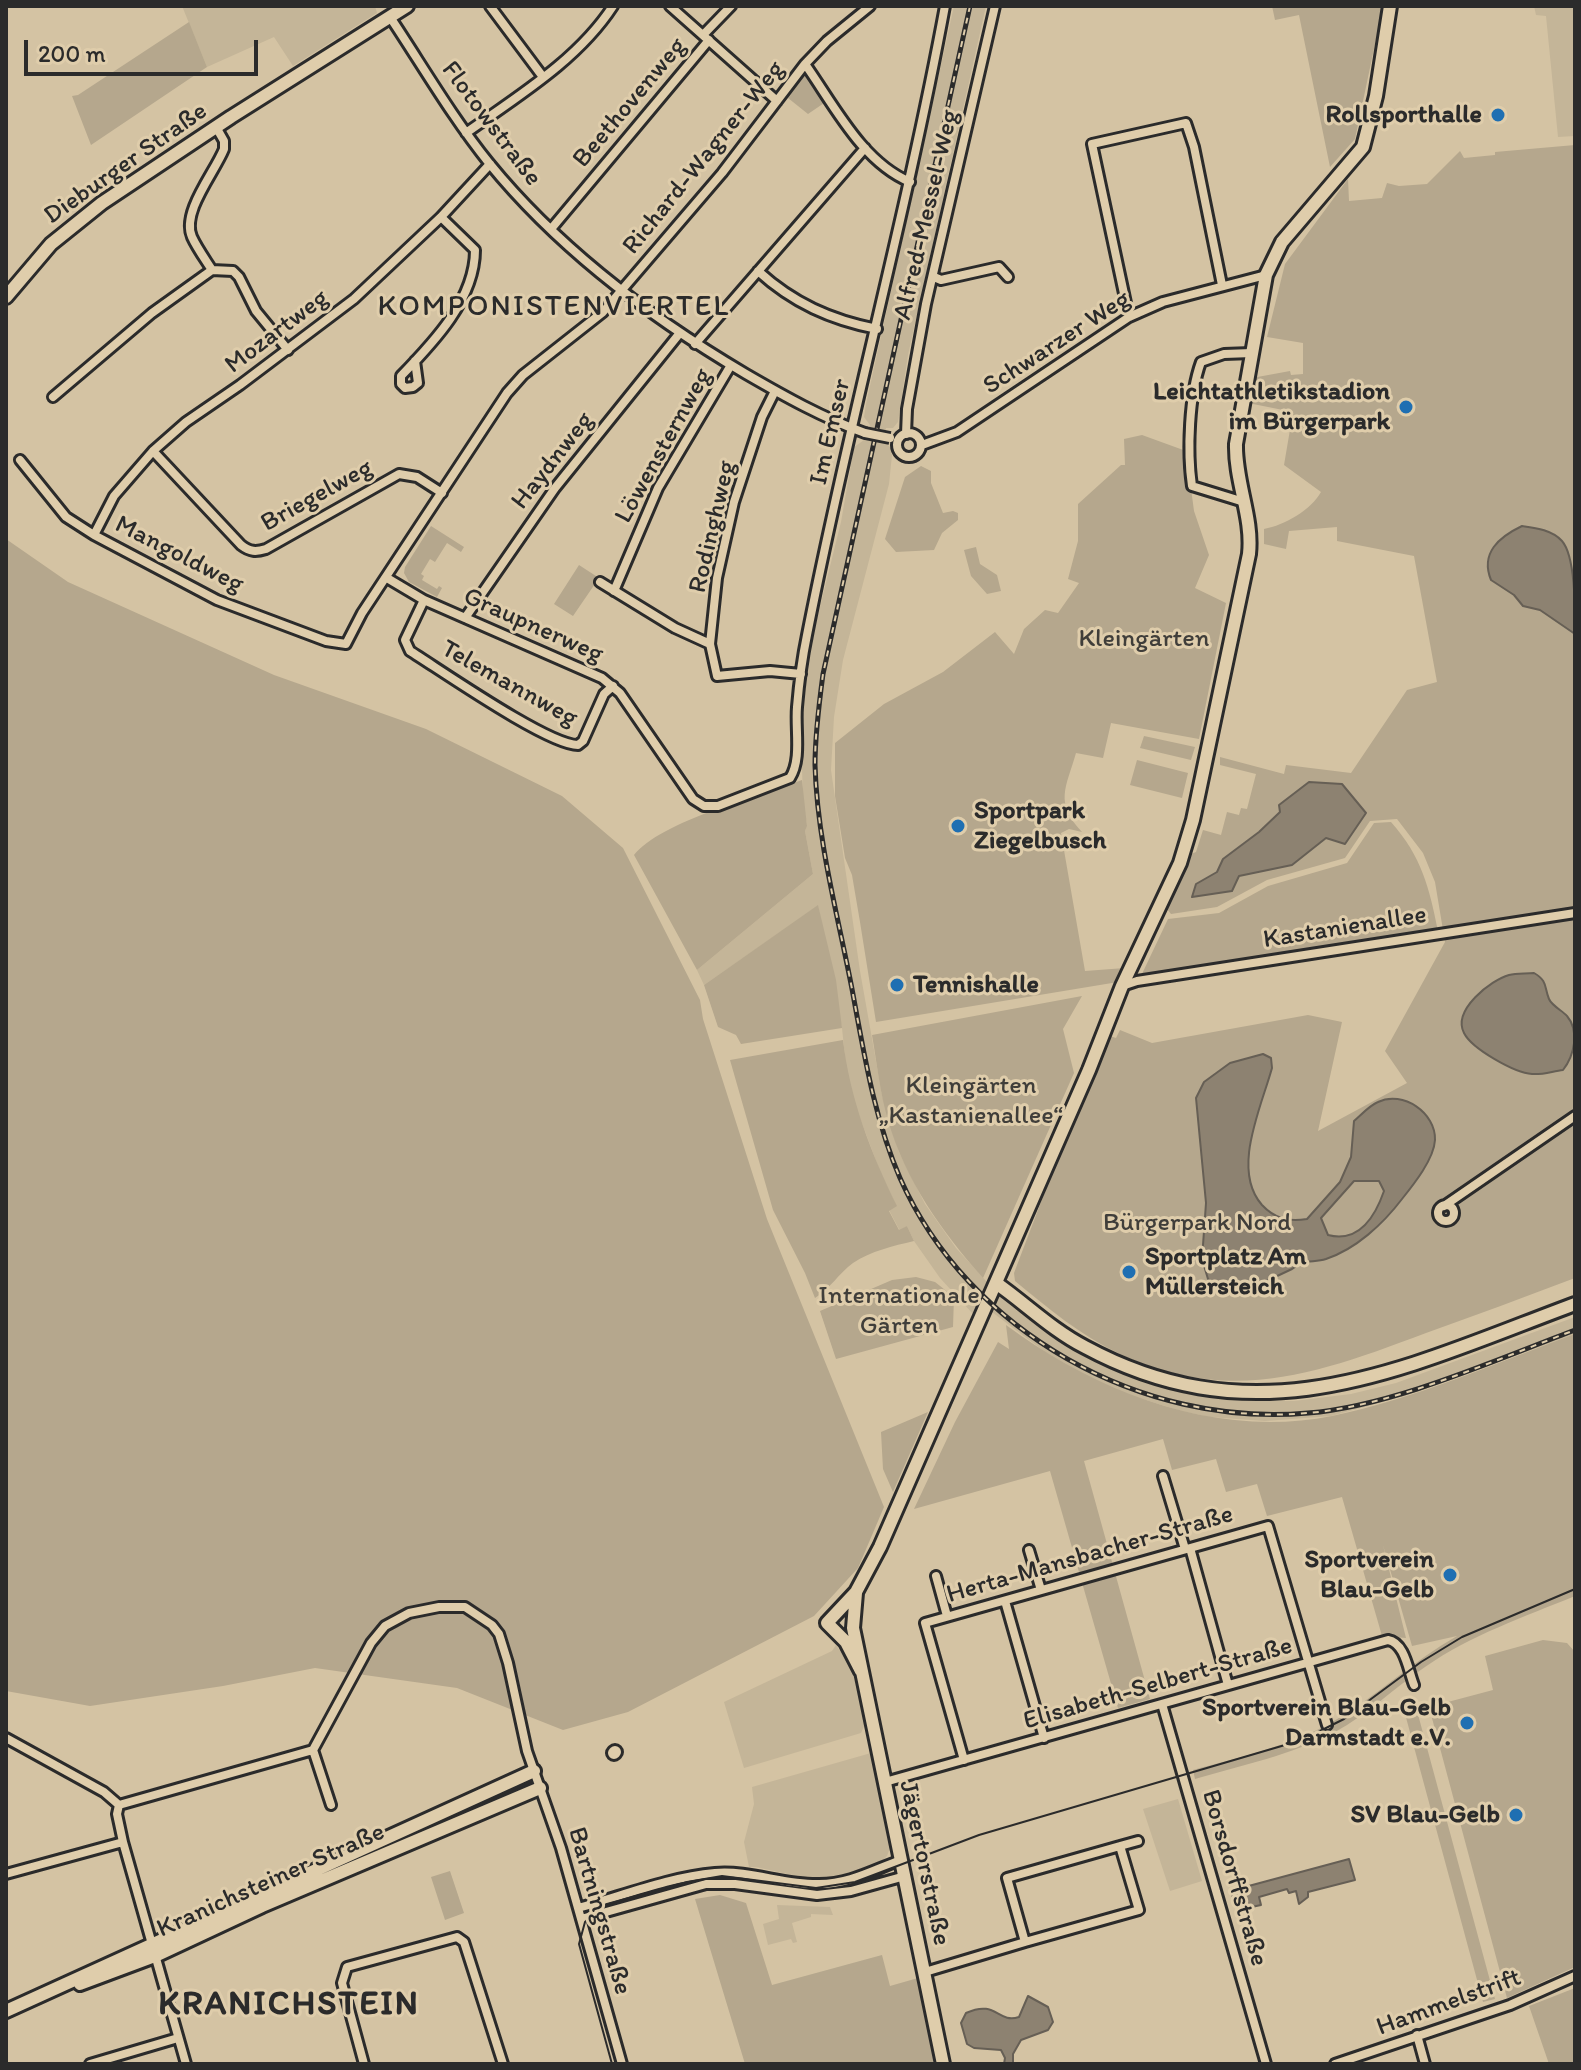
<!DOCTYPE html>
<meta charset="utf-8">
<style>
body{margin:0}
#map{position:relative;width:1581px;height:2070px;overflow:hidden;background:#d4c3a3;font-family:Itim,sans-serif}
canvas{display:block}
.frame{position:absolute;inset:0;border:8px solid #2b2b2b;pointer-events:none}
.scale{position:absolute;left:24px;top:40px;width:234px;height:36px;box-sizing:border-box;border:4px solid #2b2b2b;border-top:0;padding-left:10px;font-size:24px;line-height:28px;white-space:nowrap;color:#2b2b2b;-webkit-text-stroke:6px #dfcdab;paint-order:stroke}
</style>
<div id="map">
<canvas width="1581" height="2070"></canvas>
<div class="frame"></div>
<div class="scale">200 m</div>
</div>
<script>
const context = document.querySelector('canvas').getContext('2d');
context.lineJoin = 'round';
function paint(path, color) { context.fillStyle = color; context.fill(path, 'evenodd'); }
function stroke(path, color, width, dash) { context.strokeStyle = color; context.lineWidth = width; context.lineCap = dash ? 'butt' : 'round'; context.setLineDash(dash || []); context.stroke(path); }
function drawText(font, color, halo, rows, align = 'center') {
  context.font = font + ' Itim,sans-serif'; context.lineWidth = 6; context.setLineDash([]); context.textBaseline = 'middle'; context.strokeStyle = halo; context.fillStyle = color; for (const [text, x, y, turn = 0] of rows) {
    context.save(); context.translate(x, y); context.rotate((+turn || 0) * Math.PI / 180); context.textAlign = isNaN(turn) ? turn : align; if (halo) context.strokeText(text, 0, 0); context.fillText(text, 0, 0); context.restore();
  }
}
paint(new Path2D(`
 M182,6H375L377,13L293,66L274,37L207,67Z
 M954,6H986L908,355L898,422L893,428H886L884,441L891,448L892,455L889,484L843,660L834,717L831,770L860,971L882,1095L899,1152L925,1204L956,1248L987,1282L973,1314L940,1278L914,1241L907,1226L900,1231L889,1210L896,1205L881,1174L854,1102L847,1076L842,1028L818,906L704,985L697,970L813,874L805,831L807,825L803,801L801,734L806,685L815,627L841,522L854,447L867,438L870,425L864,417L866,404Z
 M1534,6H1575V136L1558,137L1546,16L1536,15Z
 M1000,1294L1063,1343L1097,1361L1169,1388L1212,1397L1255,1401H1294L1351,1394L1396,1383L1575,1317V1334L1408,1395L1331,1416L1265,1421L1209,1417L1181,1411L1117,1391L1092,1379L1045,1352L992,1312Z
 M836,1645L852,1668L865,1724L861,1733L744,1768L724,1702L832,1651Z
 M871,1753L891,1845L887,1856L881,1862L857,1872L830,1878H805L756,1867H749L744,1842L754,1804L752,1787Z
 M1178,1799L1202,1881L1170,1891L1143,1809Z
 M777,1905L830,1907L833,1915L811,1914V1917L792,1923L797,1942L793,1943L791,1939L768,1945L763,1924L779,1919Z`), '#c4b598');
paint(new Path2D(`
 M1272,6H1383L1355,139L1330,167L1299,15L1275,20Z
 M189,22L207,67L91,145L72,96L78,95Z
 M805,64L830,99L808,114L783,94Z
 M1575,145V1278C1525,1297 1476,1315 1426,1333C1319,1373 1232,1406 1120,1354C1081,1336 1048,1308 1015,1281L1014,1273L1065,1139L1110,1036L1116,1038L1120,1030L1152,1043L1308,1015L1342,1022L1318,1131L1407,1083L1385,1051L1445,942L1435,882L1423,853L1397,819L1370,821L1345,858L1267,880L1217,907L1171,914L1167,909L1191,854L1196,852L1203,830L1221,835L1227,812L1239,815L1241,808L1247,809L1256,774L1220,765V757L1284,774L1286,765L1351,773L1407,690L1437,682L1414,556L1337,541V527L1289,531L1286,549L1264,544V529C1285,525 1311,510 1321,492L1284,465L1293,412L1248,403L1252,378L1290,371L1291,375L1303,374V343L1267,337L1285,264L1348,179L1349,201L1382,198L1387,183L1399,186L1427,184L1460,151L1464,158L1495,155V152Z
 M1142,435L1186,451L1194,511L1209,555L1195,588L1226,603L1199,739L1111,723L1103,758L1076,753C1066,788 1054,802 1082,832L1069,829L1061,833L1085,971L1125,968L1118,982L876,1022L860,922L852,875L845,858L835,796V743L884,704L943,672L995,632L1014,654L1024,629L1045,610L1058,613L1079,583L1068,579L1078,541V504L1121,465H1125L1124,439Z
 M921,466L931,471V483L943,513L953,511L958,513V520L942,533L934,550L896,552L885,539L905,477Z
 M431,526L464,547L461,552L447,543L435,562L430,559L421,574L424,576L422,580L437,589L439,586L442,588L437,597L409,582L404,573L405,567Z
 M6,539L68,582L274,675L426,729L562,796L623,848L700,1000L703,1019L767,1219L884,1507L858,1568L814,1616L628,1712L563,1730L457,1688L315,1668L223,1686L90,1706L6,1691Z
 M976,547L980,564L997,575L1001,591L987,594L971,576L964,550Z
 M579,565L599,578L573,616L554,604Z
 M1144,736L1195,747L1191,760L1140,748Z
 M1137,760L1188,773L1182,798L1130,785Z
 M802,780L807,826L805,831L813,874L697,970L634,855C660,822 760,795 802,780Z
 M1391,822C1422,857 1429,887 1438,931L1141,976L1168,919L1219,913L1268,886L1347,863L1374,823Z
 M818,905L836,980L842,1028L741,1044L736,1035L718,1027L704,985Z
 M1082,996L1063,1029L1074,1073L983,1278C942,1232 905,1180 888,1120C880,1093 877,1064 872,1035Z
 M843,1040C850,1099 871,1153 897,1206L889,1211L899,1230L907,1226L914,1241C893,1246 871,1251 853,1263C839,1273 830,1289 815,1298L805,1273L773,1210L730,1060Z
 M916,1277L935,1282L954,1297L953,1327L836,1359L820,1311L892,1280Z
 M1006,1325C1098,1393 1216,1439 1332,1416C1415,1399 1495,1363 1575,1334V1596C1524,1617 1471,1635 1425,1667C1394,1688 1368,1714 1335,1732C1292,1755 1242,1765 1195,1779L1193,1770C1240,1757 1291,1746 1334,1721C1377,1696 1413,1661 1457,1636L1412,1646L1383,1545L1406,1638L1382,1636L1342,1497L1267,1516L1257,1484L1226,1492L1216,1459L1172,1470L1163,1439L1084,1461L1150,1699L1118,1708L1050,1471L914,1509L955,1422L998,1342L1009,1349Z
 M928,1412L893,1492L883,1469L881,1432Z
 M1543,1640L1567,1643L1575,1652V1967L1507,1998L1429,1707L1493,1690L1485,1656Z
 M1413,1696L1495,1999L1483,2002L1401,1699Z
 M450,1871L464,1913L445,1920L431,1877Z
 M720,1895L746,1903L772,1985L882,1955L890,1986L918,1978L936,2064H745L695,1899Z
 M1575,1988V2064H1549L1529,2006Z`), '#b5a78d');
const water = new Path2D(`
 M1522,526C1536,528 1552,530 1562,541C1576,557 1575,613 1575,634L1540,610L1523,606L1514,595L1491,580C1480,553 1499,537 1522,526Z
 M1309,782L1342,784L1366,813L1345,844L1326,838L1292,865L1239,876L1232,891L1192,897L1196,884L1217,872L1223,859L1259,832L1280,812L1279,805Z
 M1534,973C1548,981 1544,987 1549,999C1552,1006 1563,1011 1567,1016C1580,1031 1574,1056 1563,1070C1553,1071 1543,1075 1532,1074C1515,1073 1472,1049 1464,1033C1452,1010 1491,980 1509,975C1517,973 1526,974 1534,973Z
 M1263,1054L1271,1058L1272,1068C1261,1108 1231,1170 1262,1205C1275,1219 1289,1222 1307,1219L1340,1182L1351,1157L1354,1121C1361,1115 1370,1105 1378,1102C1403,1090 1436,1113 1435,1140C1434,1159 1414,1184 1402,1199C1383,1224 1356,1249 1326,1259C1313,1263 1303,1259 1292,1269L1239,1294L1224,1293L1208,1279L1202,1259L1206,1203L1196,1098L1204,1082L1230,1063ZM1354,1181H1379L1384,1191C1375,1217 1359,1243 1328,1235L1321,1218Z
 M1349,1859L1355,1880L1308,1892V1897L1299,1904L1296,1891L1289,1893L1287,1889L1259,1897L1261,1905L1247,1908L1235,1901L1230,1891Z
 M1028,1996L1048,2007L1053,2022L1048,2030L1021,2040L1013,2054V2064H1004L1005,2058L1001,2050L974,2048L967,2044L961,2023L966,2013C997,1999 997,2024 1019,2017Z`);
paint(water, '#8d8271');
stroke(water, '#665f55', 2);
const street = new Path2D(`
 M490,6L543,77
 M670,6L777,101
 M390,17C422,65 452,117 489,163C559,249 651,318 746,374C784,396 823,418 865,433
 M703,35L731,6
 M805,64C834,105 862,162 910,182
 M466,133C518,96 578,60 613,6
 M551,229L709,40
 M212,270C205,259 197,248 192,237C181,212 215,172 224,149V141L216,127
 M758,271C793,303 831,320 877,329
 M934,277L941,280L999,267L1008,277
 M1129,317L1092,144L1186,123L1194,147L1222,285
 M695,344L865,148
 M415,361L418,383L413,387L405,388L401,384V376C434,342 475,299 475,250L441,217
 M775,391L762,417L734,502L717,578L710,644L717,676L770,671L801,674
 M53,397L152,313L212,270L233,271L239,277L256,311L288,350
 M897 445a12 12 0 1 1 24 0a12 12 0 1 1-24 0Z
 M906,434L907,409L926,304L995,6
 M922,445L957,432L1129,317L1163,302L1266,275
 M153,451L241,545C250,552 256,552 266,549L399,474L417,477L442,493
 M20,460L66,517L94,535L217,600L326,641L346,644L362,613L507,393L523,375L603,312L722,173L805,64L827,41L870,6
 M1244,502L1192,486C1187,452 1189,395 1201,362L1224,354L1252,353
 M94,535L114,496L153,451L186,422L240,385L354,299L441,217L490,164
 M387,578L424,600L602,678L620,693L693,799L704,806H718L790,778C802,759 795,730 797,707C799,683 802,659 807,635C848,424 906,217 945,6
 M600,582L675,628L710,644
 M614,591L658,488L731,365
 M424,600L405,640L410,651C442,671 548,745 578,745L583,741L604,694L613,686
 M465,618L555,488L679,334
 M1122,986L1137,981L1575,913
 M1438 1213a8 8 0 1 1 16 0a8 8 0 1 1-16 0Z
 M1444,1206L1575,1116
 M1163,1476L1185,1549
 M1190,1548L1228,1685
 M1029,1550L1041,1590
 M936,1576L947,1616
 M1005,1601L1044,1738
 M1162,1704L1266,2064
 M6,1738L104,1792L119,1805
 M313,1750L331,1805
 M964,1760L925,1623L1268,1526L1327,1725
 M885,1782L1388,1640C1405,1643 1408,1670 1414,1685
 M119,1805L313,1750L371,1643L385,1626L409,1613L439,1607H465L492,1625L499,1634L508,1663L527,1751L561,1848L622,2064
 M119,1805L117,1814L123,1842L186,2064
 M1120,1846L1139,1910L1025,1942L1007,1878L1120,1846L1138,1841
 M6,1874L123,1842
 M578,1908C622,1896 669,1877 715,1873C750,1870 784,1885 819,1884C850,1884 873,1870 901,1860
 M581,1919L706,1884H735L817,1895L851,1891L905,1876
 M925,1972L1025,1942
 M1417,2035L1425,2064
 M90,2064L178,2038
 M364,2064L342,1983L347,1967L457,1937L464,1942L503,2064
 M1335,2064L1510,2005L1575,1976`);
const secondary = new Path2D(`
 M6,297L51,244L102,203L231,117L407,6
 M996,1283C1026,1304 1052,1330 1085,1347C1261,1442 1406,1367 1575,1304
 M856,1593L853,1628L943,2064
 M861,1671L846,1642L827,1623L856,1592L880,1547L1089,1070L1122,986L1180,863L1193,820L1249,554C1253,517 1235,482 1236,444L1266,275L1282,242L1363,147L1376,96L1390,6
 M614,1753L615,1752
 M80,1984L155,1956L262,1906L540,1788
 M6,2011L534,1771`);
stroke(street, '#2b2b2b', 14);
stroke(secondary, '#2b2b2b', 18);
stroke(street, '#dfcdab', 8);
stroke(secondary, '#dfcdab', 12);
stroke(new Path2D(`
 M612,2064L579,1944L585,1922L599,1908L607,1904L687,1882L722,1876L816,1888L855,1882L979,1835L1302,1740L1344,1719L1421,1662L1462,1637L1575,1589`), '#2b2b2b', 2);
const rail = new Path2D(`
 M970,6L823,674C819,704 815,734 815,765C817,840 838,916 852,989C864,1053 874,1118 900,1178C968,1332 1142,1428 1308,1413C1393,1406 1495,1360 1575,1330`);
stroke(rail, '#2b2b2b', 5);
stroke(rail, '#dfcdab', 2, [6]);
const streetBridge = new Path2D(`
 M865,433L890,438`);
stroke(streetBridge, '#2b2b2b', 14, []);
stroke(streetBridge, '#dfcdab', 8);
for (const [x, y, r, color] of [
 [1498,115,8,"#1f6fb2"],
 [1406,407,8,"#1f6fb2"],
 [958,826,8,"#1f6fb2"],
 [897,985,8,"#1f6fb2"],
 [1129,1272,8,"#1f6fb2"],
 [1450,1575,8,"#1f6fb2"],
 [1467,1723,8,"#1f6fb2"],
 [1516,1815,8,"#1f6fb2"]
]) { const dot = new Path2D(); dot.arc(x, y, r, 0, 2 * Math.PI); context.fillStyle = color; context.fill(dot); stroke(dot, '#dfcdab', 3); }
drawText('26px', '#2b2b2b', '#dfcdab', [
 ["Beethovenweg",630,103,-50],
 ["Flotowstraße",491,124,53],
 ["Richard-Wagner-Weg",704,158,-51],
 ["Dieburger Straße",126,164,-35],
 ["Alfred-Messel-Weg",927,215,-77],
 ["Mozartweg",277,332,-37],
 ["Schwarzer Weg",1057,343,-33],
 ["Im Emser",831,432,-77],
 ["Löwensternweg",664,446,-61],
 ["Haydnweg",553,461,-52],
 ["Briegelweg",317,496,-29],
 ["Rodinghweg",713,527,-77],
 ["Mangoldweg",179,555,27],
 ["Graupnerweg",533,626,24],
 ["Telemannweg",509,684,29],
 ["Kastanienallee",1345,928,-9],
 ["Herta-Mansbacher-Straße",1090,1555,-16],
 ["Elisabeth-Selbert-Straße",1158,1684,-16],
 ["Jägertorstraße",924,1863,78],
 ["Borsdorffstraße",1234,1878,74],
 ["Kranichsteiner Straße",271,1881,-24],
 ["Bartningstraße",599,1911,74],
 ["Hammelstrift",1449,2003,-20]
]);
drawText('bold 26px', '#2b2b2b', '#dfcdab', [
 ["Rollsporthalle",1482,115],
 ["Leichtathletikstadion",1390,392],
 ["im Bürgerpark",1390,422],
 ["Sportpark",974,811,"left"],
 ["Ziegelbusch",974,841,"left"],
 ["Tennishalle",913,985,"left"],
 ["Sportplatz Am",1145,1257,"left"],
 ["Müllersteich",1145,1287,"left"],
 ["Sportverein",1434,1560],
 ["Blau-Gelb",1434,1590],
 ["Sportverein Blau-Gelb",1451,1708],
 ["Darmstadt e.V.",1451,1738],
 ["SV Blau-Gelb",1500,1815]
], 'right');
drawText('26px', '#403e3a', '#dfcdab', [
 ["Kleingärten",1144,639],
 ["Kleingärten",971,1086],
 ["„Kastanienallee“",971,1116],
 ["Bürgerpark Nord",1197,1223],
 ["Internationale",899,1296],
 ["Gärten",899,1326]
]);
context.letterSpacing = '2px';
drawText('30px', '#2b2b2b', '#dfcdab', [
 ["KOMPONISTENVIERTEL",554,307]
]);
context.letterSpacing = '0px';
context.letterSpacing = '2px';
drawText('bold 34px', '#2b2b2b', '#dfcdab', [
 ["KRANICHSTEIN",289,2005]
]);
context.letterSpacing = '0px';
</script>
